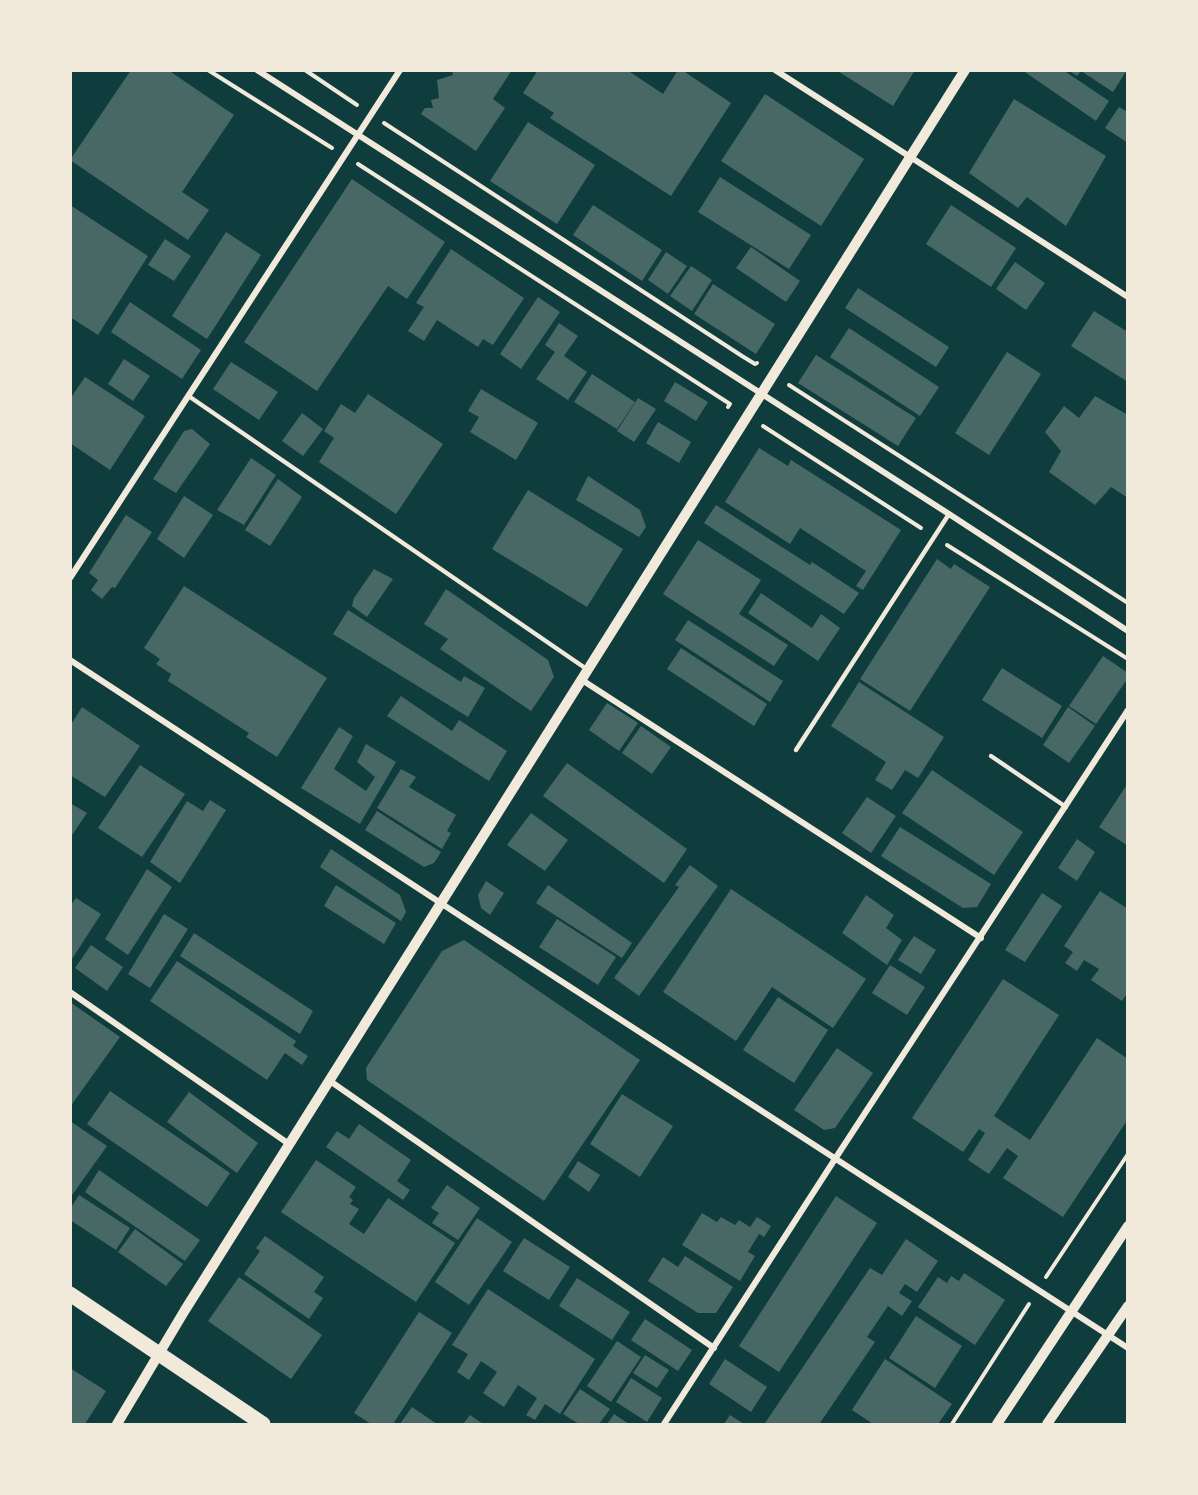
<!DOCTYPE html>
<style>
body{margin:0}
#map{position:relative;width:1198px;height:1495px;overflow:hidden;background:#0f3d3e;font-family:"Times New Roman",serif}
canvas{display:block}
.frame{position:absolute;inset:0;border:72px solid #f1e9da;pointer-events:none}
</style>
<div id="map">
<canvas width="1198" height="1495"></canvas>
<div class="frame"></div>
</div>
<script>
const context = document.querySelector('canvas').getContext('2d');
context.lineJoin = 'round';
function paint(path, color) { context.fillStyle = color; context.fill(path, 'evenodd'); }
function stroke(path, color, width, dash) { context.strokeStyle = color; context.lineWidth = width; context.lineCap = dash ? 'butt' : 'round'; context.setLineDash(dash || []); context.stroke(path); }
paint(new Path2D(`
 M131,70H168L234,115L182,192L209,210L188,240L70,160Z
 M452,70H512L493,99L505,108L476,151L421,114L425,108H433L431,100L439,98L437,80L453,75Z
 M538,70H627L663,94L678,70H682L731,103L671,196L550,118L554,113L523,93Z
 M836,70H915L893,106Z
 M1022,70H1063L1109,101L1096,121Z
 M1068,70H1127L1113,92L1081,71L1077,76Z
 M765,94L864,159L821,226L721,161Z
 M1014,99L1106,156L1066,226L1027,197L1018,208L969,173Z
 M1119,107L1128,112V143L1105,128Z
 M528,122L595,165L557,224L490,181Z
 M720,177L811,235L789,269L698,212Z
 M352,179L445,242L407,299L388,286L317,391L244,342Z
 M70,205L148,256L98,335L70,317Z
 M593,205L662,250L642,281L573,235Z
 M951,205L1016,248L991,287L926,244Z
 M226,232L261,255L207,339L172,316Z
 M165,239L191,256L174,281L148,265Z
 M751,247L800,281L786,302L736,268Z
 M451,249L524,298L493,345L483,339L478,347L437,320L424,341L408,331L424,307L416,303Z
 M666,252L687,266L668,294L648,280Z
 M1015,262L1045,283L1026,310L996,289Z
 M691,266L712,280L692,311L670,296Z
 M713,284L775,324L756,354L694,314Z
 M858,288L949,347L936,367L845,308Z
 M538,297L560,312L521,369L500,354Z
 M130,302L201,350L182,379L111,332Z
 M1094,311L1128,332V382L1071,346Z
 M559,323L578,336L564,356L587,372L568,400L536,379L555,352L545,345Z
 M849,328L939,387L920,416L830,357Z
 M1007,352L1041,374L989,455L955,433Z
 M816,355L916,418L898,446L798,383Z
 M124,359L150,376L133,401L108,384Z
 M231,362L278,392L259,420L213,389Z
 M592,374L635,402L617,429L574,402Z
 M85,377L145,416L110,470L70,443V399Z
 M675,382L708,402L696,421L664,401Z
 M481,389L538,423L516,460L470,432L479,417L468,411Z
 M368,394L443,444L396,514L319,462L334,438L324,431L341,404L355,413Z
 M1095,396L1128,415V498L1111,487L1095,505L1049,472L1061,451L1045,432L1064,406L1079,418Z
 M638,398L656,409L634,442L617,431Z
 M302,413L323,429L303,456L282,441Z
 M658,422L691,442L679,463L646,443Z
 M192,429L210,444L176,493L153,479L184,431Z
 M759,448L788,466L791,460L901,530L863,590L856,586L866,571L800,528L790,544L725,502Z
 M251,458L276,475L244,525L217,510Z
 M588,476L640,510L646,527L639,537L576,500Z
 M278,479L302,497L270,546L245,530Z
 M528,490L623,549L587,607L492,549Z
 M184,496L213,515L184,558L157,539Z
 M716,505L810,565L812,562L859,593L844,614L704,523Z
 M126,515L152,532L115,588L112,587L102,599L91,590L98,580L89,573Z
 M698,540L761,580L739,614L788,645L774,666L663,594Z
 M937,559L951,569L954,564L990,587L910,711L860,679Z
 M374,569L393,579L367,617L352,606L354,598Z
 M184,586L327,678L277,757L246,737L249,733L168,681L171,674L156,664L160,659L144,648Z
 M446,589L548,660L554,677L531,711L440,649L448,639L424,624Z
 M761,593L812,628L821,614L840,628L818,661L748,613Z
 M348,610L461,682L464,676L485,688L468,717L333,634Z
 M688,620L783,681L770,702L675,640Z
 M681,648L767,704L754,726L667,669Z
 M1103,656L1128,673V678L1096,724L1069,706Z
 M1002,668L1062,706L1042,738L982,700Z
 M859,682L944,737L918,778L905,770L892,790L875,780L886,762L831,726Z
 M401,696L452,731L459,720L507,751L489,781L387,716Z
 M607,703L638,723L619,751L589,730Z
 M82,707L140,746L105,797L70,775V726Z
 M1068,707L1095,726L1069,763L1043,745Z
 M641,726L671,747L652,774L622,753Z
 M339,727L353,736L334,769L366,791L375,777L357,762L366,744L396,762L360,824L301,788Z
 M567,763L687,849L664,883L543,796Z
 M140,765L185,794L142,857L98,828Z
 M401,769L416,777L409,787L456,815L447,831L451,833L442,849L377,808Z
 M932,770L1023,832L994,875L902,813Z
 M1128,783V846L1099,827Z
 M867,797L896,816L871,853L842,833Z
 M210,800L226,810L180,883L150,862L187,801L203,811Z
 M70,803L87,813L70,838Z
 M377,811L441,852L434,863L424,867L365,830Z
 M531,813L568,840L545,871L507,845Z
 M900,827L991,884L977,907L963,908L881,856Z
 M1077,839L1095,852L1077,881L1058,868Z
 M331,849L400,895L406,912L401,921L320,867Z
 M690,865L718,886L639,996L614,978L679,887L675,885Z
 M147,869L172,887L128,955L105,939Z
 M486,881L504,893L490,915L481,908L478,895Z
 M336,885L396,923L384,944L324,906Z
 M548,885L632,943L622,958L536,903Z
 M731,889L866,979L833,1028L772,987L736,1041L663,992Z
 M1100,891L1128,909V992L1122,1001L1091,980L1099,969L1084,960L1077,971L1065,963L1073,952L1064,946Z
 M1042,893L1062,906L1025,962L1005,950Z
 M866,895L894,915L886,928L902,940L887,965L842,933Z
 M76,898L101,914L70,962V906Z
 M164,914L188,929L150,988L128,974Z
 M557,919L616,957L598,985L539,947Z
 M194,933L313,1011L300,1034L180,956Z
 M914,936L936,950L921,974L898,960Z
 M464,940L640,1060L544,1201L367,1080L366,1068L442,951Z
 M91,945L123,967L107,991L75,968Z
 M177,961L296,1041L293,1046L308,1056L302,1065L285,1053L267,1080L150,1001Z
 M890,965L925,987L907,1015L872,993Z
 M1003,979L1059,1015L994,1116L1030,1140L1097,1038L1128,1059V1119L1063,1217L1003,1178L1018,1156L1007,1148L989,1174L968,1160L985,1133L979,1129L963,1152L912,1118Z
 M778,997L828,1030L794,1083L743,1050Z
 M70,1002L120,1037L70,1107Z
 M837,1048L873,1073L835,1128L824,1130L794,1110Z
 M110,1091L230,1173L207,1207L87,1124Z
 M189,1092L258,1143L237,1173L167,1122Z
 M622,1094L673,1126L640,1177L590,1144Z
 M70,1121L107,1146L70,1198Z
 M359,1124L411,1160L397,1181L410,1190L403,1200L326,1147L337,1131L349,1139Z
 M316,1160L356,1187L349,1197L353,1200L350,1204L359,1209L349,1224L364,1234L388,1198L455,1243L416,1302L281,1212Z
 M578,1161L600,1175L589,1192L568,1177Z
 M99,1170L200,1240L185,1261L85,1192Z
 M447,1185L480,1208L458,1240L432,1223L439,1213L431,1208Z
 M79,1195L130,1228L116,1250L70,1220V1209Z
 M836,1196L877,1223L779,1372L739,1346Z
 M702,1213L717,1222L721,1217L735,1225L739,1220L750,1227L757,1217L771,1226L764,1237L759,1234L748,1252L755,1256L740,1281L682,1245Z
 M477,1218L512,1242L469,1305L435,1282Z
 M135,1229L183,1264L166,1286L118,1252Z
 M265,1236L324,1277L314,1292L323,1298L309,1319L244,1274L260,1251L256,1248Z
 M524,1238L570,1267L549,1300L503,1271Z
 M906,1239L938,1261L917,1292L905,1284L899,1293L912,1301L902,1316L888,1306L867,1337L875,1342L820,1423L823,1424H768L765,1423L870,1268L882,1275Z
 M685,1256L733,1287L716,1313H698L648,1281L663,1257L678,1267Z
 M964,1273L1005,1300L975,1345L918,1307L938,1277L947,1283L951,1276L959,1281Z
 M239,1277L322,1335L291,1379L208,1321Z
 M577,1278L630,1312L612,1340L559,1306Z
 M488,1289L595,1359L560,1414L545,1404L535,1420L526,1415L537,1398L518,1385L504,1407L483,1393L497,1372L481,1361L469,1380L457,1372L468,1354L452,1345Z
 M419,1312L452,1333L393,1424H371L354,1413Z
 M916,1316L962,1346L935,1388L889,1358Z
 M645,1319L692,1350L678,1371L631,1340Z
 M617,1341L641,1357L611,1402L587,1386Z
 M645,1355L669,1370L657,1388L633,1373Z
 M725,1359L767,1387L751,1412L709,1384Z
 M885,1359L952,1404L938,1424H873L852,1410Z
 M70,1368L106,1391L85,1424H70Z
 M631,1378L662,1398L647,1422L616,1402Z
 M580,1389L610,1409L599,1424H579L563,1414Z
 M412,1407L437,1424H400Z
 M614,1414L629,1424H607Z
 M470,1415L483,1424H463Z
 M730,1415L744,1424H724Z`), '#486865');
stroke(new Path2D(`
 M208,70L332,148
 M305,70L357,105
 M384,123L742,356L755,364L757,363
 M358,164L716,395L730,404L728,407
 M789,385L1128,603
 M763,426L921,528
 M947,545L1128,659
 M1046,1277L1128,1154
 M952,1424L1029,1304`), '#f1e9da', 4);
stroke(new Path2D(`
 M190,397L588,670
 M796,750L949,514
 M991,756L1066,807`), '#f1e9da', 4.5);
stroke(new Path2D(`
 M257,70L949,514L1128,631
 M775,70L1128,297
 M70,578L400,70
 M70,660L462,917L1128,1348
 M582,680L981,938
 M70,992L289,1144
 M330,1081L714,1348
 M664,1424L835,1159L1128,710`), '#f1e9da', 6);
stroke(new Path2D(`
 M117,1424L185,1310L965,70
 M997,1424L1128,1226
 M1047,1424L1128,1306`), '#f1e9da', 10);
stroke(new Path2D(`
 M70,1294L263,1424`), '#f1e9da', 15);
</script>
